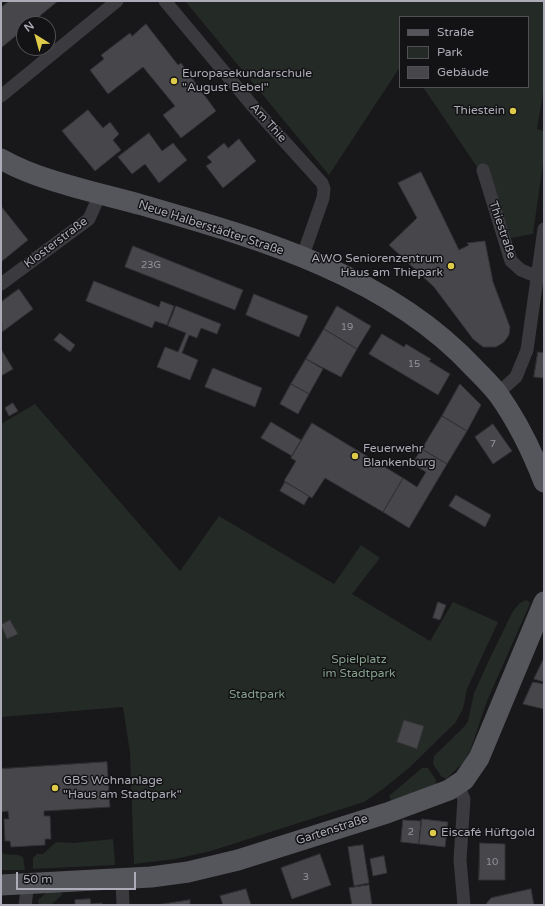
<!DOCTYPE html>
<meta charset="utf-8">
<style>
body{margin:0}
#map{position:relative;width:545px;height:906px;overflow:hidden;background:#181719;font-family:"Varela Round",sans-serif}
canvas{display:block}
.frame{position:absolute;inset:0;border:2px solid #abacb7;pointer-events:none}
.legend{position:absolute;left:399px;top:16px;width:130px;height:72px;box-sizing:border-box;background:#131214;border:1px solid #505055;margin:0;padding:5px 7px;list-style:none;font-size:12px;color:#abacb7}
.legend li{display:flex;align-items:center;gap:8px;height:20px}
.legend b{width:20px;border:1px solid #505055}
.north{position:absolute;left:16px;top:16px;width:40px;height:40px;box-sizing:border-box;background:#131214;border:1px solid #505055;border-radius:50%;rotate:323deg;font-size:11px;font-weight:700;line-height:16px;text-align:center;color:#abacb7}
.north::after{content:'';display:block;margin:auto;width:14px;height:18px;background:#decb4a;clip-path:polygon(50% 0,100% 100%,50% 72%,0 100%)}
.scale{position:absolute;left:16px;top:872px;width:120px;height:18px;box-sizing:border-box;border:2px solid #abacb7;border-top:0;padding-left:5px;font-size:12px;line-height:14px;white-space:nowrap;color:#abacb7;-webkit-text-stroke:3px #131214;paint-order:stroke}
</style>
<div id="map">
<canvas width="545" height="906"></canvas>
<div class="frame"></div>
<ul class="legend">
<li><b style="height:5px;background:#55555c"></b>Straße</li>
<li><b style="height:11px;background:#242a26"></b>Park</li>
<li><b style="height:11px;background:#47474b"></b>Gebäude</li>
</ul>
<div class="north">N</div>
<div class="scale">50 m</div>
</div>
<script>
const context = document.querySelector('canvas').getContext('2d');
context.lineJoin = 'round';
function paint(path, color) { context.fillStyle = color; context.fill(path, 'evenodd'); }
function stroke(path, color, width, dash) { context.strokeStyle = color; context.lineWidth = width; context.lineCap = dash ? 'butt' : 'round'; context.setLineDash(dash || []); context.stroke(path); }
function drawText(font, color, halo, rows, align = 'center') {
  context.font = font + ' "Varela Round",sans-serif'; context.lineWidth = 3; context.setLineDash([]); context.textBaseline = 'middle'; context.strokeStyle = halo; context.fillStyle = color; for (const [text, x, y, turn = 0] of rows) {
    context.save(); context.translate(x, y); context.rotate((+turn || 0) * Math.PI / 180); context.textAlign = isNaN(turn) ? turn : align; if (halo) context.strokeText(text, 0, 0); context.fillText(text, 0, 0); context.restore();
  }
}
paint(new Path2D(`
 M185,1H544V87L537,129L544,131V156L533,234L511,238L489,169L477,167L423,87H528V17H400V67L329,175Z
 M35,404L180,571L219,516L334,584L361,545L380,558L352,594L430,641L453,602L498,622L467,689L463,709L455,723L410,767L383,789L364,802L211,851L175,859L134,864L130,753L123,707L1,717V424Z
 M526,600L530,602L529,606L487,701L470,751L464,762L446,779L441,776L433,764L434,756L465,726L468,721L474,693L490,658L513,611L520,603Z
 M422,768H428L436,780V785L392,802L389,796Z
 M113,839L115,865L33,869V858L37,854H43L56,842L74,843Z
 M1,853C9,856 16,853 23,857L25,870H1Z
 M61,890L62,895L51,905H39L38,900L46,893Z`), '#242a26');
const building = new Path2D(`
 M9,1H58L30,24H24V29L1,48V8Z
 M146,24L178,65L181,63L216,111L181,138L163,115L175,106L143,67L108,94L90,70L104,59L101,55L130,33L132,36Z
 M88,110L103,128L110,122L119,134L113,140L121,150L95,171L62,131Z
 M149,133L162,151L173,143L187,160L159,183L145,164L132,174L118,157Z
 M239,139L256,161L223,188L206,166L212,162L207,157L224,143L228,148Z
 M421,172L459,250L469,245L467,243L485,241L493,282L510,327L509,335L504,342L496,347H483L473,339L434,287L389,245L417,218L398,183Z
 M1,206L28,240L1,262Z
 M133,246L243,290L235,310L125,267Z
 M94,281L159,307L161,301L174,306L167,325L155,321L152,328L86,301Z
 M19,289L33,309L2,332L1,302Z
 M254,294L308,316L299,337L246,315Z
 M176,306L221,324L217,334L201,328L197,338L189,335L182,353L198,360L190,380L157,367L165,347L178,352L186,333L168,326Z
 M337,306L371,326L357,349L324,329Z
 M324,329L357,349L341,377L306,359Z
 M60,333L75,345L70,352L54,340Z
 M382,334L404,347L406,344L431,359L429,361L450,374L438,395L369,354Z
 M1,349L13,369L1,376Z
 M538,352L544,353V378L534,377Z
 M306,359L323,369L309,394L291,384Z
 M213,368L262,388L255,407L205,387Z
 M291,384L309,394L298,414L280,404Z
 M460,384L481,405L467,431L442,416Z
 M13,403L18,411L9,416L5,408Z
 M442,416L467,431L447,464L422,449Z
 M271,422L301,440L292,456L261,438Z
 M312,423L403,478L383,512L325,478L312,498L284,481L296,461L291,458Z
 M493,424L512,451L493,464L475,437Z
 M422,449L447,464L409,528L383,512L403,478L417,487L426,472L412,464Z
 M285,482L309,496L304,505L280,491Z
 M456,495L491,515L485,527L449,506Z
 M438,602L446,605L440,620L433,618Z
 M10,620L18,634L7,639L1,625Z
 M544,658V682L534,679Z
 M533,682L544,684V709L523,704Z
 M404,720L424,726L417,749L397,742Z
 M107,762L110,807L44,811V816H50L51,839H45V845L11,847L10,841H5L4,819H9L8,811L1,812V769Z
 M422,819L448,822L445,847L419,844Z
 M403,820L421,821L419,844L401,842Z
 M480,843L505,844V880H479Z
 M363,845L369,883L354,886L348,847Z
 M320,854L331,885L292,899L281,868Z
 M384,856L387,873L373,876L370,859Z
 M369,885L372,905H352L349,888Z
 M246,889L251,905H223L220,896Z
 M531,889L534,905H485L491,898Z
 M90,899L91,904L102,903V905H75V900Z
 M190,900V905H157Z`);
paint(building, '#47474b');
stroke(building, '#323135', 1);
stroke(new Path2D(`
 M165,1L256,110L322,183L324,189L323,198L302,258
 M1,96L117,1
 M483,170L511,261L521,270L538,277
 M1,284L89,219L100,194
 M498,393L516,377L527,350L544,229
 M458,785L464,799L460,860L464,905
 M122,879L123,905
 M25,905L28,884`), '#3b3b3f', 13);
stroke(new Path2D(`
 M1,159C39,181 99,193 142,205C260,239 388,275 474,368C482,376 491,385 498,394C518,422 532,451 544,482
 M1,885L151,877L188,872L238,860L387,813L449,790L464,780L479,758L544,602`), '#55555c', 21);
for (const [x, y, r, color] of [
 [174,81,4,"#decb4a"],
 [513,111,4,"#decb4a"],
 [451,266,4,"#decb4a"],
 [355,456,4,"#decb4a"],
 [55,788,4,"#decb4a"],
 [433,833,4,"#decb4a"]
]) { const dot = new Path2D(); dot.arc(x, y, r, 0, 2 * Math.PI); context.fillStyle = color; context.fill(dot); stroke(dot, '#131214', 1.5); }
drawText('10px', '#92939c', null, [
 ["23G",151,265],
 ["19",347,327],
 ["15",414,364],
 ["7",493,444],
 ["2",411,832],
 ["10",492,862],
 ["3",306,877]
]);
drawText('12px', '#abacb7', '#131214', [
 ["Europasekundarschule",182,74],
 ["\"August Bebel\"",182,88],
 ["Thiestein",505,111,"right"],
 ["AWO Seniorenzentrum",443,259,"right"],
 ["Haus am Thiepark",443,273,"right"],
 ["Feuerwehr",363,449],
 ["Blankenburg",363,463],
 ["GBS Wohnanlage",63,781],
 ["\"Haus am Stadtpark\"",63,795],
 ["Eiscafé Hüftgold",441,833]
], 'left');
drawText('12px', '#abacb7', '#131214', [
 ["Am Thie",268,123,48],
 ["Neue Halberstädter Straße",211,228,18],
 ["Thiestraße",502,230,71],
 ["Klosterstraße",56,243,-37],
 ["Gartenstraße",332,830,-18]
]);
drawText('12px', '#84a08c', '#131214', [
 ["Spielplatz",359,660],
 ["im Stadtpark",359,674],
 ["Stadtpark",257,695]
]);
</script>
